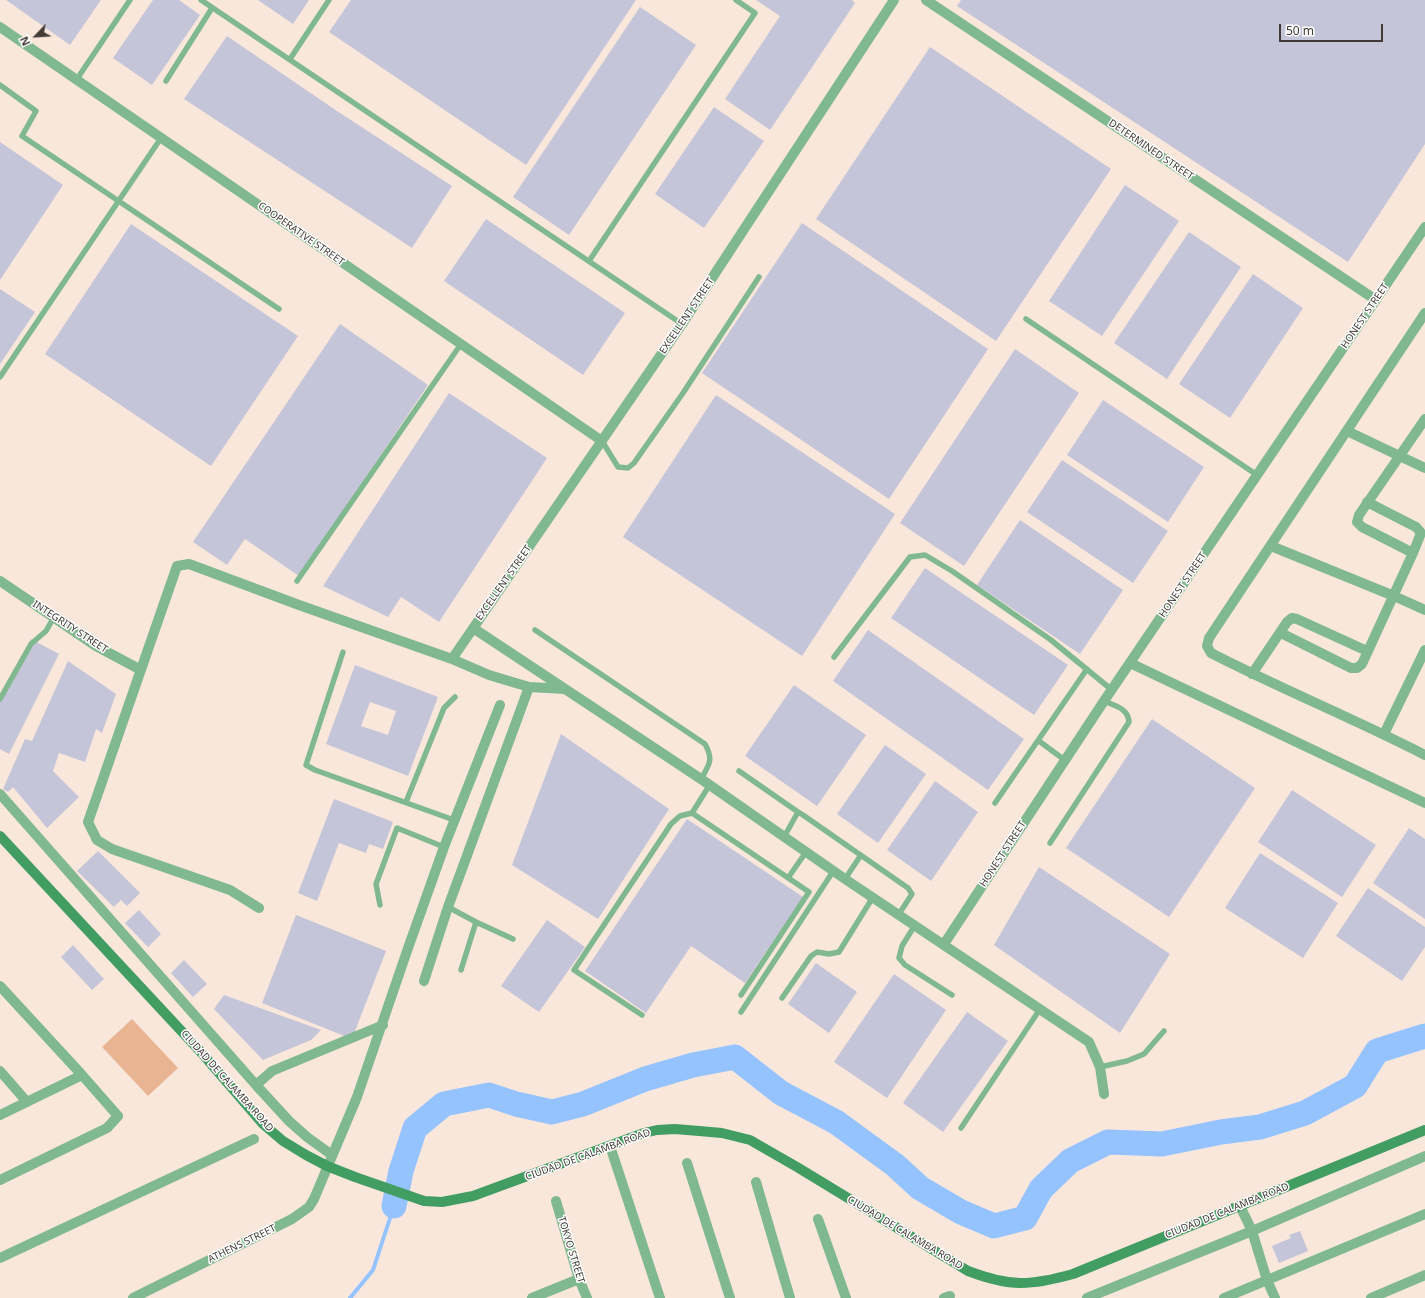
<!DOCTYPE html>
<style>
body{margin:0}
#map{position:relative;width:1425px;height:1298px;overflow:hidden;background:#fae7dc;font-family:"Noto Sans",sans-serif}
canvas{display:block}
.north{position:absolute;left:16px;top:16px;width:40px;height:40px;-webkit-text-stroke:3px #fff;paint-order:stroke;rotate:245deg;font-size:11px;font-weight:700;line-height:16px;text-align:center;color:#413a35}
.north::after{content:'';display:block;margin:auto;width:14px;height:18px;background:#413a35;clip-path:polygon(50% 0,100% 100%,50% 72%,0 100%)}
.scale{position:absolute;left:1279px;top:24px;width:104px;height:18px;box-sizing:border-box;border:2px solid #413a35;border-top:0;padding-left:5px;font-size:12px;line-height:14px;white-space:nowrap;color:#413a35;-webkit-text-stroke:3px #fff;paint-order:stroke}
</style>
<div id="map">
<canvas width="1425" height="1298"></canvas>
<div class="north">N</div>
<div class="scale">50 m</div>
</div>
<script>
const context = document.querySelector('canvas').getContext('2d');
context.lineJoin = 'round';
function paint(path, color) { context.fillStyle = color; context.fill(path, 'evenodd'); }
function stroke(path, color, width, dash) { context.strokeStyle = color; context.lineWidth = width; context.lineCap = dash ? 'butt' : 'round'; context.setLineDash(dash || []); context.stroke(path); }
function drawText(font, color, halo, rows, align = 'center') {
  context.font = font + ' "Noto Sans",sans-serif'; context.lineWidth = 3; context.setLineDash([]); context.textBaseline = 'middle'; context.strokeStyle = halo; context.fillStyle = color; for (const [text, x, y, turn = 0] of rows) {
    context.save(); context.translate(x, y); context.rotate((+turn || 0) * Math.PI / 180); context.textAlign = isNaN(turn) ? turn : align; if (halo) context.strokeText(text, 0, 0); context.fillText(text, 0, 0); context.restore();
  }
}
paint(new Path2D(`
 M132,1019L178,1068L148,1096L102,1047Z`), '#e9b492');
stroke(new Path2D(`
 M350,1298L373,1270L394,1206`), '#94c3ff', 4);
stroke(new Path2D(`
 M394,1206L401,1171L415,1128L444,1104L489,1095L516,1104L552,1112L583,1104L645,1079L693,1065L735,1057L781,1093L836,1122L895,1165L920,1188L961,1212L994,1226L1025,1218L1041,1189L1070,1161L1108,1142L1162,1144L1221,1132L1260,1127L1305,1113L1355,1086L1377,1051L1425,1036`), '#94c3ff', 25);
paint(new Path2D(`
 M6,0H101L70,45Z
 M153,0H179L200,15L152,85L113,58Z
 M258,0H309L293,24Z
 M351,0H636L526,165L329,32Z
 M756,0H852L855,3L770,130L725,99L780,16Z
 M961,0H1425V144L1348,262L957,6Z
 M640,7L696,45L569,235L513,197Z
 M227,36L337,111L452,186L412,248L184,99Z
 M930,47L1111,169L996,341L816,219Z
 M714,107L764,141L704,228L655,194Z
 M0,142L63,185L0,280Z
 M1125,185L1179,221L1102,336L1049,301Z
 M486,219L625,313L583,375L444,281Z
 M802,223L988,349L889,499L702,373Z
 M131,224L298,336L211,466L45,354Z
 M1189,232L1241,267L1167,379L1114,343Z
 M1253,274L1303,308L1230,418L1179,384Z
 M0,289L35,312L0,364Z
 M340,324L428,385L299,576L245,539L227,565L193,542Z
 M1015,349L1079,393L964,566L900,523Z
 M449,393L547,458L439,622L401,597L388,617L323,586Z
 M716,395L895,514L802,656L623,537Z
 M1103,400L1204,467L1168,522L1067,455Z
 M1062,460L1168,531L1133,583L1027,512Z
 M1020,520L1123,590L1080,654L977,585Z
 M925,568L1068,665L1034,715L891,618Z
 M868,630L1024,739L988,790L833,681Z
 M31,639L59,654L9,754L0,749V701Z
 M68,661L116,694L102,733L96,729L85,762L59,753L53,771L79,797L47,828L13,787L8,792L3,789L25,739L32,741Z
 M355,665L438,697L408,776L326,744ZM370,702L396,711L388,735L361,726Z
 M794,685L866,735L817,806L745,756Z
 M1152,719L1255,788L1169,917L1066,848Z
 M561,734L669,809L598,919L512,865Z
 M885,745L926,774L878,843L837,814Z
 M935,781L978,812L931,881L887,850Z
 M1292,790L1376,845L1342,897L1258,842Z
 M334,799L393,822L383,849L369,844L366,853L339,843L317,901L298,893Z
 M687,819L803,897L745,983L691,946L646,1013L585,971Z
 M1409,828L1425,839V919L1373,883Z
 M98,851L140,893L127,906L121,900L114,907L77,871Z
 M1260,853L1338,903L1303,958L1225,908Z
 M1039,867L1170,954L1120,1033L994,945Z
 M1368,888L1425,927V947L1402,981L1336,936Z
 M139,910L161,934L148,947L125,923Z
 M296,915L386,951L352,1039L262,1003Z
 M547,920L585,947L539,1012L501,986Z
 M73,945L104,979L92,990L61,957Z
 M184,960L207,984L193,997L171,973Z
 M816,963L857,992L829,1033L788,1004Z
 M894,974L946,1010L887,1098L834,1062Z
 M224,995L321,1030L311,1040L263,1060L214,1009Z
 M967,1012L1008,1041L943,1132L903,1103Z
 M1300,1231L1308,1251L1279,1263L1272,1246L1291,1238L1289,1235Z`), '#c4c5d8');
stroke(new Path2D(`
 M201,0L682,324
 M290,59L329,0
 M77,79L130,0
 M166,81L212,8
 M0,85L36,111L22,136L279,309
 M589,261L755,13L736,0
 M1026,319L1257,475
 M0,377L161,138
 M602,441L618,467L628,468L634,463L683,393L759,277
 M297,581L461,344
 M535,630L705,744C714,760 709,765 701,779
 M343,652L306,765L315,770L454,820
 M834,657L910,557L925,555L952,571L1051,640L1112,690
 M0,699L31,644L46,631L54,617
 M1039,741L1066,761
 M739,771L798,812
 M406,802L444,708L455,697
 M995,803L1087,669
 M692,813L809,892L741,995
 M784,837L798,812L803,815L908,888L912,894L899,914
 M1050,843L1129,722C1128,708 1115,706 1104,701
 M788,878L806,852
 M845,879L861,855
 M380,905L376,884L397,828L444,847
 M448,907L476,922L513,939
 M915,925L902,946L899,958L905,965L952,995
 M461,970L476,922
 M782,998L811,956L817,952L829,954L839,952L873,897
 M741,1012L834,870
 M642,1015L574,970L671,824L680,816L692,813L709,786
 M1100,1067L1127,1061L1144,1054L1164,1031
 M961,1128L1040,1009`), '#80b88f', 5.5);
stroke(new Path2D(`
 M926,0L1376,300
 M0,27L602,441
 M1425,313L1209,638L1207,646L1211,653C1281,689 1355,719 1425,755
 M1347,431L1425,468
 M1367,502L1416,527L1421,533L1413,553
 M1271,546L1394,596L1425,610
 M0,581L96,646L141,670
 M473,628L701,779L845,879L1089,1042L1100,1067L1104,1094
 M1281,633L1351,668H1357L1362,664L1413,553L1362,527L1357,522L1359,515L1425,419
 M452,659L682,324L894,0
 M1130,663L1425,803
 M1252,674L1287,622L1292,618L1297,619L1367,651
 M1384,734L1425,650
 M0,794L256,1085L272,1071L383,1025
 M259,908L230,890L112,849L97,840L88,822L177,566L189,564L299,605L452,659L489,675L529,687L565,689
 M944,944L1104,701L1425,227
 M424,981L448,907L529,687
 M0,986L82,1075L118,1116L107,1128L0,1180
 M0,1071L27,1102
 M256,1085L289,1121L307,1137L332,1155
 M0,1115L82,1075
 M610,1146L660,1298
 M687,1163L730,1298
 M756,1182L790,1298
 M556,1201L579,1279L587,1298
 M1240,1206L1252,1231L1267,1280L1275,1298
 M818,1219L846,1298
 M0,1258L254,1139
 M133,1298L292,1219L309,1207L314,1199L357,1097L407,951L444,847L500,705
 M532,1298L579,1279
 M944,1298L950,1296
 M1087,1298L1252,1231L1425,1156
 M1224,1298L1425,1214
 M1371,1298L1425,1275`), '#80b88f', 10);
stroke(new Path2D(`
 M0,836L200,1051L263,1124L283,1141L306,1155L327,1166L355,1177L424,1201L442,1202L473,1196L644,1133L657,1130L675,1129L699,1131L722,1133L750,1140L797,1167L968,1271C1010,1287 1030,1286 1073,1274L1425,1130`), '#429d62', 10);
drawText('10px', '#413a35', '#fff', [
 ["DETERMINED STREET",1151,150,34],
 ["COOPERATIVE STREET",301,234,35],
 ["EXCELLENT STREET",687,316,-56],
 ["HONEST STREET",1365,316,-56],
 ["EXCELLENT STREET",504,583,-55],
 ["HONEST STREET",1183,585,-56],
 ["INTEGRITY STREET",70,627,33],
 ["HONEST STREET",1003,854,-57],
 ["CIUDAD DE CALAMBA ROAD",227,1081,48],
 ["CIUDAD DE CALAMBA ROAD",588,1155,-20],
 ["CIUDAD DE CALAMBA ROAD",1227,1211,-22],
 ["CIUDAD DE CALAMBA ROAD",905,1233,31],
 ["ATHENS STREET",242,1244,-26],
 ["TOKYO STREET",571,1250,73]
]);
</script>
